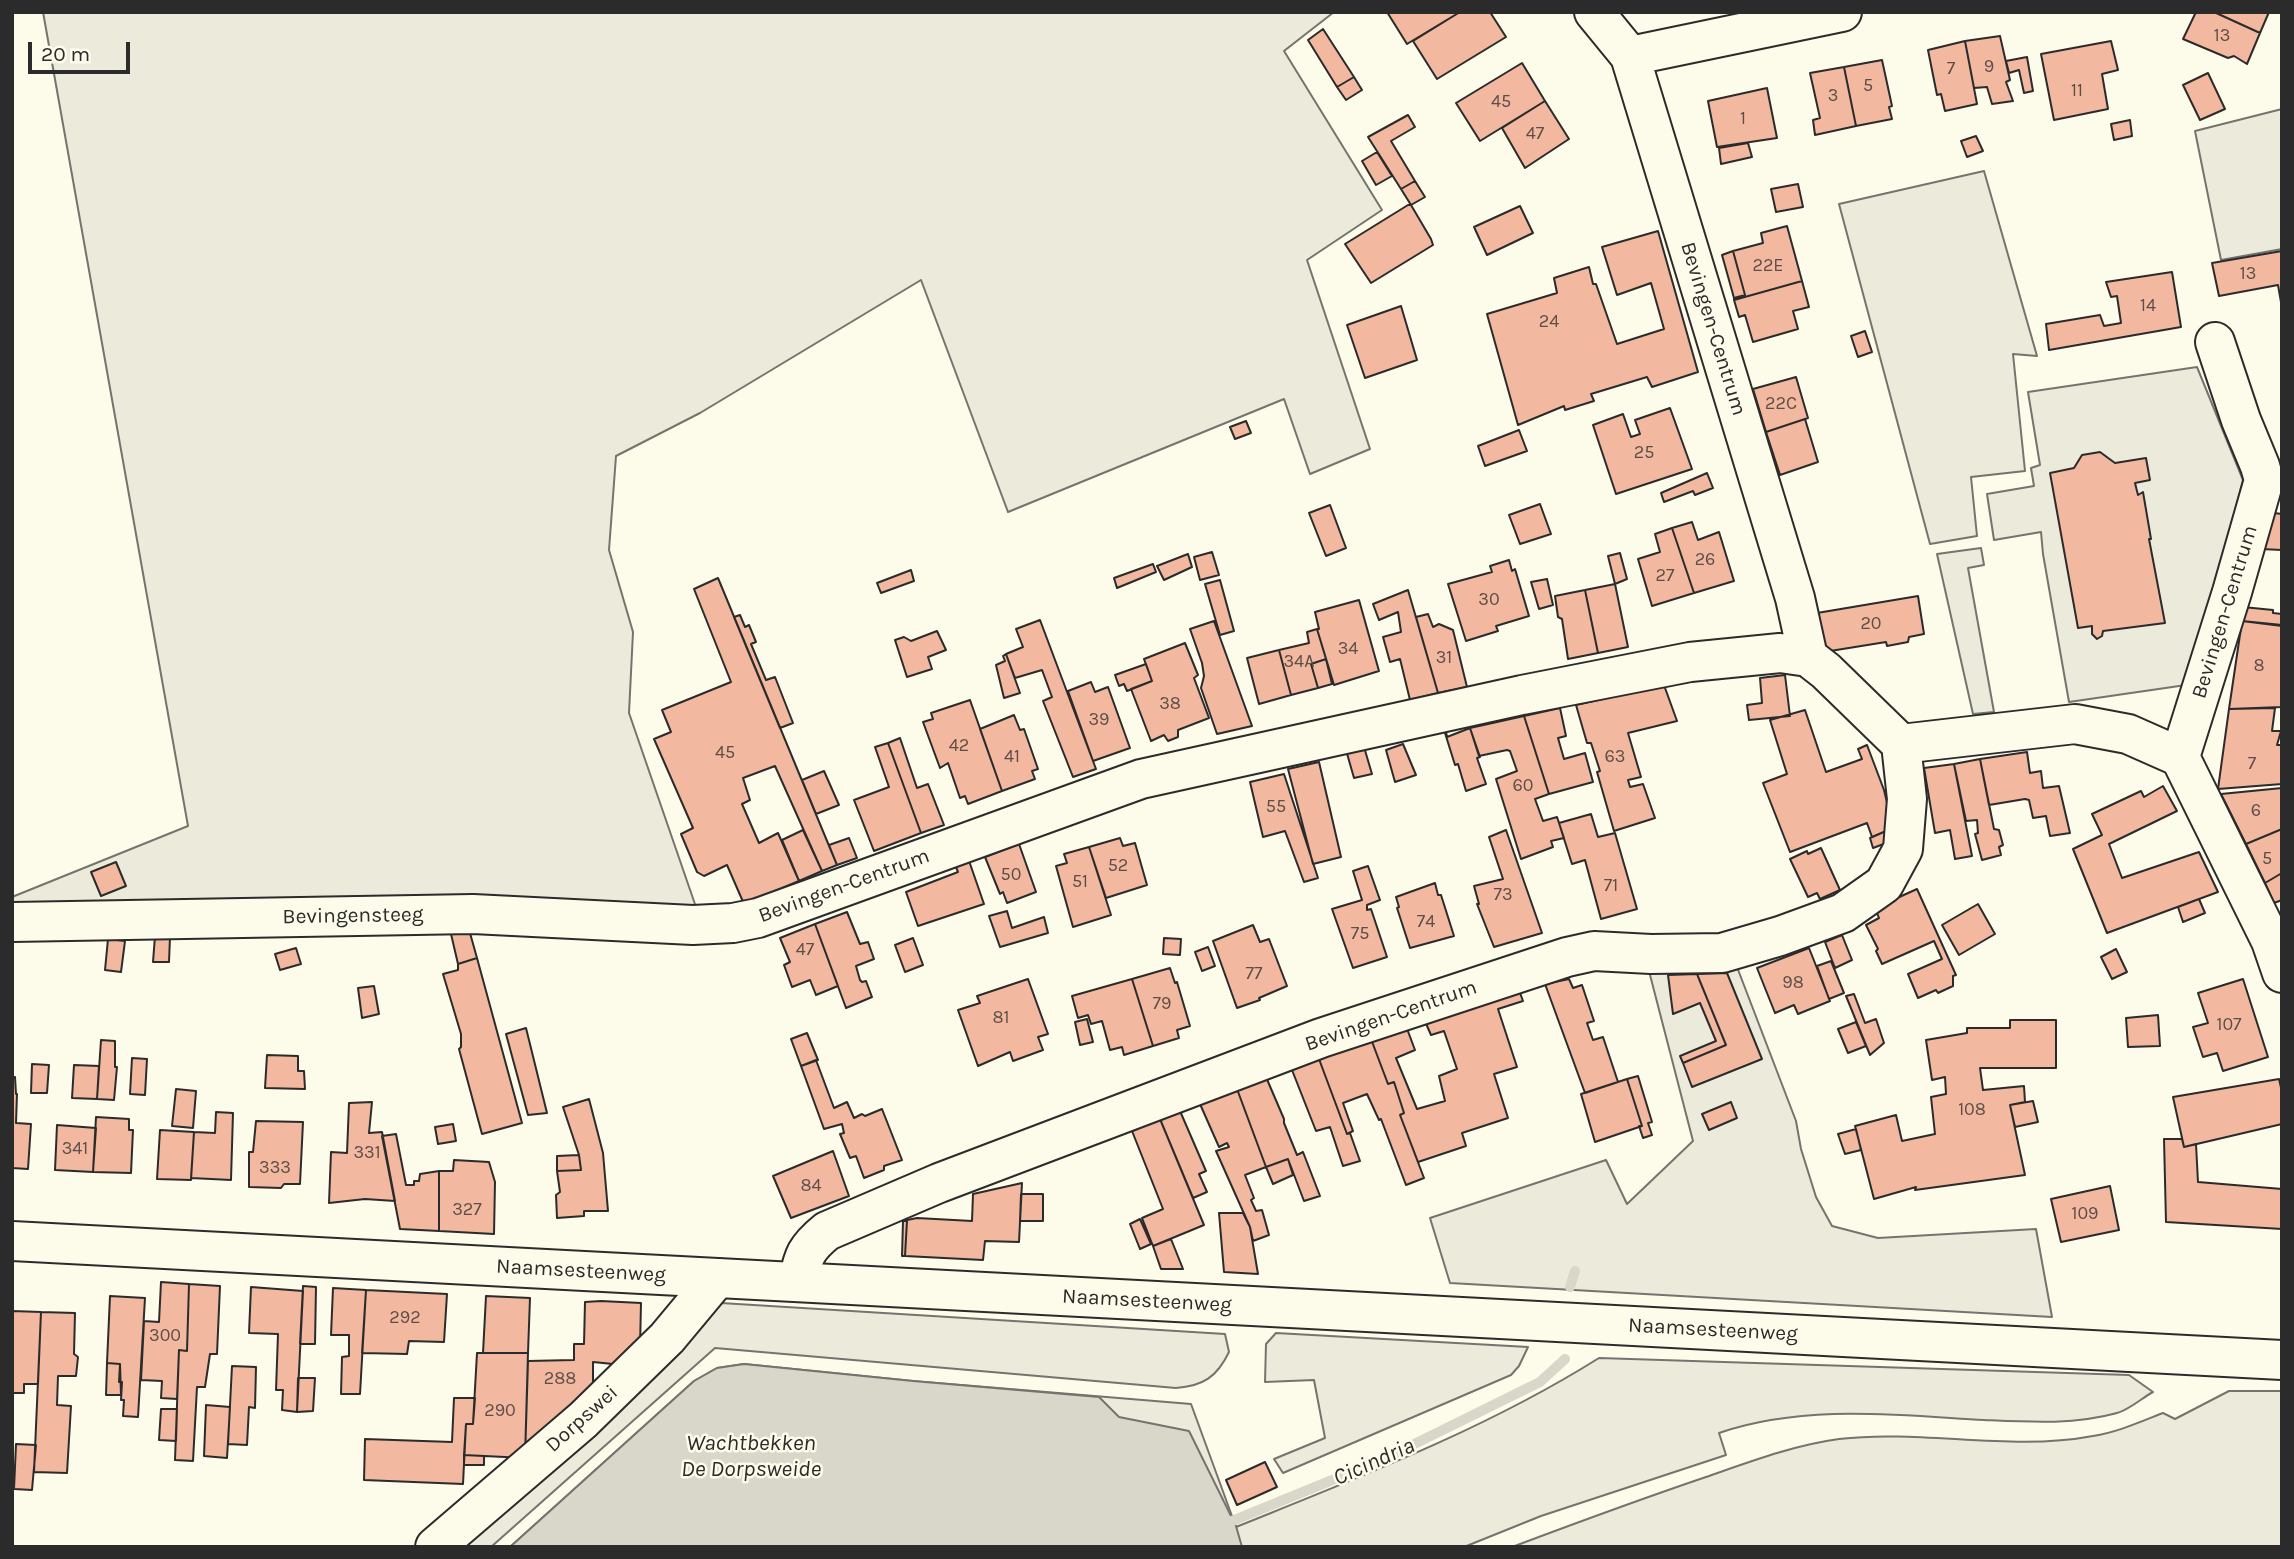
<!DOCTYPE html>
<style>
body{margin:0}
#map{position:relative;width:2294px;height:1559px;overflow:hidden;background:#fdfbea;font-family:Karla,sans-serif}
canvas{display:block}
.frame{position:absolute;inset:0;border:14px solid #2b2b2b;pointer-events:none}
.scale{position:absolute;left:28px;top:42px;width:102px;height:32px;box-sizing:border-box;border:4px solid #2b2b2b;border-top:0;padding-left:9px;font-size:21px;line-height:24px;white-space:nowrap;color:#2b2b2b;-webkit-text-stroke:5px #fdfbea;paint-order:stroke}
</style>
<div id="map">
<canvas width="2294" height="1559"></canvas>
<div class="frame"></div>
<div class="scale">20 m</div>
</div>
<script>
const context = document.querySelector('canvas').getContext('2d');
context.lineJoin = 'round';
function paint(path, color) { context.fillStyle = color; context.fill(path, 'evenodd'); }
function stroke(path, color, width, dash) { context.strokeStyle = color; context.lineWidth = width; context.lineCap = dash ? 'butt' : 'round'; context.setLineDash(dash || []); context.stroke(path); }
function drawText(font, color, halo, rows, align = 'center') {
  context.font = font + ' Karla,sans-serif'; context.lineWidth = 5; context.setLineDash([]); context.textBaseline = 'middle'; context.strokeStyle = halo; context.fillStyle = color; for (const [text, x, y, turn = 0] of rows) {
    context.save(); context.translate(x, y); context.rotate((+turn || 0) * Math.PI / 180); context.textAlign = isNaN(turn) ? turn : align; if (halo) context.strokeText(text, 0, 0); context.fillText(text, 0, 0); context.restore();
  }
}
const green = new Path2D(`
 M43,12H1334L1284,51L1382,210L1307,260L1370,449L1310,474L1284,399L1008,512L921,280L700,413L616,456L609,550L633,632L629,713L697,910L12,904V897L188,826Z
 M2282,109V249L2221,260L2195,131Z
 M1984,171L2037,356L2013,354L2025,471L1971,477L1977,536L1930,544L1839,204Z
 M2197,367L2243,480L2206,625L2186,685L2069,702L2043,554L2041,532L1994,540L1987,494L2034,486L2031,468L2040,465L2028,392Z
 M1981,548L1984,565L1968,568L1994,712L1973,714L1937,554Z
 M1737,967L1796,1121L1801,1149L1816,1197L1832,1226L1878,1238L2036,1229L2052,1317L1450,1283L1430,1218L1606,1160L1627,1204L1693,1141L1649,971Z
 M721,1303L1225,1334L1229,1352C1217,1377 1203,1386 1176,1388L715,1348L491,1547H457L703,1326Z
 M1276,1333L1528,1347L1519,1366L1511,1375L1283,1473L1274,1459L1325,1438L1314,1380L1265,1382L1266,1344Z
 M1599,1358L2129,1375L2153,1392C2142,1398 2129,1410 2117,1413C2074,1425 2028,1422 1984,1420C1896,1415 1804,1404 1719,1433L1726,1455L1541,1516L1464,1547H510L694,1381L717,1368L744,1364L913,1381L1191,1404L1236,1527C1360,1477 1486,1429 1599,1358Z
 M2229,1391H2282V1547H1512C1576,1523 1641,1499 1706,1477C1749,1462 1794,1445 1839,1439C1923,1429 2009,1452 2093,1436C2118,1432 2140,1422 2163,1413L2175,1419Z`);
paint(green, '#ecebdb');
stroke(green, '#74746e', 2);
const water = new Path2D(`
 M744,1364L913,1381L1099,1397L1119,1417L1189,1431L1236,1526L1242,1547H510L694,1381L717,1368Z`);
paint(water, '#d8d7c9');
stroke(water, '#74746e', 2);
stroke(new Path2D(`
 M1570,1287L1575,1271
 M1220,1526L1386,1458L1540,1382L1565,1359`), '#d8d7c9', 10);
const building = new Path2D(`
 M1387,12H1460L1407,44Z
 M1460,12H1490L1506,37L1437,79L1413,41Z
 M2196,12H2214L2260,33L2247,64L2234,56L2228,58L2183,39Z
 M2214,12H2269L2260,33Z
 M1323,29L1354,77L1337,87L1308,40Z
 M2000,36L2010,80L2006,82L2013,101L1992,104L1987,87L1974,88L1965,41Z
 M1965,41L1977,104L1945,111L1941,94L1937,95L1928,50Z
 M2111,41L2118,70L2102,74L2108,109L2054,120L2041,54Z
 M2027,57L2033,91L2024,93L2019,70L2009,73L2006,61Z
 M1882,60L1892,106L1889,107L1892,119L1856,126L1844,67Z
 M1522,63L1545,101L1480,141L1456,103Z
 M1844,67L1856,126L1815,135L1813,120L1820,118L1810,73Z
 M2208,73L2225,109L2200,120L2183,85Z
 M1354,77L1362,90L1346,100L1337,87Z
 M1767,88L1777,138L1717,147L1708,101Z
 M1545,101L1569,139L1525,168L1502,128Z
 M1408,115L1415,127L1391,141L1415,181L1401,189L1368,137Z
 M2130,120L2132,136L2114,140L2111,124Z
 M1976,136L1983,151L1967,157L1961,141Z
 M1748,143L1752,157L1721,164L1719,148Z
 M1377,152L1392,176L1376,185L1362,161Z
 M1415,181L1425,197L1411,205L1401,189Z
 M1798,184L1803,207L1776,212L1771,189Z
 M1408,205H1411L1431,239L1433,245L1371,283L1345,244Z
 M1520,206L1533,233L1487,255L1474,227Z
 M1787,226L1802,281L1734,300V298L1745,295L1733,251L1763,243L1761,233Z
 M1658,231L1698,372L1652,387L1647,377L1591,394L1594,401L1565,410L1564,406L1518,425L1487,314L1557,293L1554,278L1589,267L1593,284H1596L1617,344L1664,329L1651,283L1617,295L1602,247Z
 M1733,251L1745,295L1734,298L1722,255Z
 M2282,251V308L2278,285L2219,296L2212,263Z
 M2172,272L2181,327L2049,350L2046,324L2100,315L2104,326L2121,323L2117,296L2111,297L2106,282Z
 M1802,281L1809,307L1793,311L1798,329L1753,342L1745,315L1739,317L1734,300Z
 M1401,306L1417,360L1365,378L1347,325Z
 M1865,331L1872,352L1858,357L1851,336Z
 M1796,377L1808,418L1766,432L1753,389Z
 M1670,408L1692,469L1616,494L1593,425L1623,414L1631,437L1640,434L1635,420Z
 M1805,419L1818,462L1780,475L1766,432Z
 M1246,421L1251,433L1235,439L1230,427Z
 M1519,430L1527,451L1485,466L1478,446Z
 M2100,452L2115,463L2146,458L2150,480L2135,483L2138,495L2143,492L2151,539H2149L2165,623L2103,631L2102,636L2097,639L2092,634V626L2078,628L2050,473L2074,468L2082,455Z
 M1707,473L1713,488L1695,495L1693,491L1664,502L1661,493Z
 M1540,504L1551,534L1520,544L1509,515Z
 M1330,505L1346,548L1326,556L1309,513Z
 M2274,513L2282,514V550L2261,549Z
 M1692,522L1698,540L1719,532L1734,581L1694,593L1672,528Z
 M1672,528L1694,593L1652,606L1638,559L1660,552L1655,534Z
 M1212,552L1219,575L1200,580L1194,557Z
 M1620,553L1627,579L1615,584L1608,556Z
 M1188,554L1192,567L1164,580L1157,566Z
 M1509,560L1512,571L1515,569L1529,616L1496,626L1498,631L1466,641L1448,584L1492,572L1490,566Z
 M1153,564L1156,572L1117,588L1114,578Z
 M911,570L914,581L881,593L877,583Z
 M718,578L837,865L822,871L775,766L743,778L750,800L742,804L759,843L778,833L799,881L744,904L727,865L704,876L697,872L681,834L693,828L654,739L671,732L662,710L731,682L694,589Z
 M1547,579L1553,605L1539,609L1531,582Z
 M1220,580L1234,631L1220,635L1205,584Z
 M1615,584L1628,647L1598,653L1585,590Z
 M1408,590L1438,693L1410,700L1400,659L1390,662L1383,637L1401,632L1398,612L1379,620L1373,604Z
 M1585,590L1598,653L1568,659L1562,619L1558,617L1555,596Z
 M1918,596L1924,634L1909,637L1908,642L1887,646L1886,642L1824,652L1817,613Z
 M1359,600L1379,671L1334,685L1317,629H1319L1315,612Z
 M2243,607L2273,610V613L2282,614V626L2242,621Z
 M1428,614L1433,627L1439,624L1453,630L1467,687L1438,693L1416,617Z
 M740,615L745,627L749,625L756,642L751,644L766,680L775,677L793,723L780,728L734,617Z
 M1040,620L1096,769L1073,777L1043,701L1052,697L1042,670L1015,678L1006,654L1023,647L1016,629Z
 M1214,621L1252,726L1217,734L1201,688L1204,676L1202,663L1190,629Z
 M2242,621L2282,625V707L2229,709Z
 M1317,629L1326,659L1311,664L1318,688L1291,695L1279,650L1309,643L1307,632Z
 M937,631L946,650L928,657L932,669L907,677L895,640L904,637L911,641Z
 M1185,643L1198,675L1194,678L1209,718L1178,730V737L1168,741L1164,735L1151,741L1131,689L1152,681L1144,659Z
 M1279,650L1291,695L1259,704L1247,658Z
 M1006,654L1020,693L1004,698L996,665L1005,661L1003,656Z
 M1326,659L1332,684L1318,688L1311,664Z
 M1146,664L1152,681L1127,691L1124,684L1119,686L1115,675Z
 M1785,675L1790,716L1749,720L1747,705L1762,703L1760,678Z
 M1091,682L1095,692L1108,687L1130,748L1093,761L1068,691Z
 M1664,685L1677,721L1628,733L1641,777L1628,780L1630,787L1643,784L1655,818L1614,831L1597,772L1600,771L1591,743H1587L1576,705Z
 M970,700L1002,791L968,804L965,796L960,798L948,763L940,768L923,722L933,719L931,713Z
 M1560,708L1566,736L1558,738L1564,759L1585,753L1593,782L1549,794L1524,716Z
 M2275,708L2272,731H2281L2277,745H2282V784L2218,789L2229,709Z
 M1805,710L1826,772L1862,759L1858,749L1867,745L1884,790L1893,828L1872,837L1867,823L1790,852L1763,783L1787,774L1770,720Z
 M1014,715L1020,730L1024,729L1038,769L1032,771L1035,779L1002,791L980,729Z
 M1524,716L1549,794L1535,799L1543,821L1557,817L1564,838L1551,841L1553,847L1521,859L1496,779L1517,771L1510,751L1507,750L1479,756L1470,728Z
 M1470,728L1480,757L1477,758L1486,784L1466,791L1458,764L1455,765L1445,733L1446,732L1447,737Z
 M900,738L917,788L928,784L944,825L921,833L888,743Z
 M888,743L921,833L874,851L854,800L889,787L875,747Z
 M1403,744L1416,775L1395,782L1386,750Z
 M1364,747L1372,774L1354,778L1346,750Z
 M2027,752L2030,773L2041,771L2043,788L2059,786L2070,833L2050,836L2046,816L2033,818L2029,800L2025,799L1989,805L1980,759Z
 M1980,759L1994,829L1999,830L2003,845L1999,847L2001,855L1982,860L1975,834L1978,833L1977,820L1966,821L1954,764Z
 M1319,762L1341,857L1313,864L1288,769Z
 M1954,764L1972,856L1955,859L1950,830L1935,833L1924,768Z
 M824,771L839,805L816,814L802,780Z
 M1284,774L1318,878L1304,882L1285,831L1263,837L1250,782Z
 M2163,786L2177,811L2109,844L2122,878L2199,852L2218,892L2107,933L2073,849L2102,835L2092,814L2141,791L2144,797Z
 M2282,788V829L2246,844L2221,794Z
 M1591,814L1598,837L1615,833L1637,909L1601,919L1585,860L1572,864L1559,823Z
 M1893,828L1889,842L1873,848L1870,838Z
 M2282,829V873L2265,883L2246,844Z
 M803,830L822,871L799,881L782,840Z
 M1506,830L1542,933L1494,947L1477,904H1479L1474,886L1503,879L1489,837Z
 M849,838L857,858L837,865L829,845Z
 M1120,838L1123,846L1135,843L1147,885L1106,898L1089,847Z
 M1019,844L1036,892L1007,903L1003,892L1000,894L985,857Z
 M1089,847L1111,915L1073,927L1056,866L1067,863L1064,854Z
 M1821,848L1840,890L1820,899L1817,893L1808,897L1790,859L1807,851L1808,854Z
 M967,855L984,904L918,926L906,892L958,872L953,860Z
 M116,862L126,886L101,896L91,872Z
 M1368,866L1380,900L1367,905V910L1371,909L1387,957L1353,968L1332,909L1362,900L1353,871Z
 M2282,873V900L2274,903L2265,883Z
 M1435,883L1438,895H1441L1454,936L1410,948L1397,908L1399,907L1396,897Z
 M1917,889L1956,975L1953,976V986L1938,993L1936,990L1918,998L1908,974L1942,959L1934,941L1882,964L1876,951L1878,949L1866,925L1879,918L1875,908Z
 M2199,899L2205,913L2183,922L2178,907Z
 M1978,904L1995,934L1959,955L1942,925Z
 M1007,911L1012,928L1044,917L1048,933L1000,947L989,916Z
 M847,912L860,944L868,942L874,959L856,966L860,980L862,982L866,981L872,997L846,1008L815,924Z
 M815,924L838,986L816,995L810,980L792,987L784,965L790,962L780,938Z
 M1253,925L1260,942L1269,939L1287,986L1259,998L1260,1000L1237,1008L1213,941Z
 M470,933L477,958L458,964L451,934Z
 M1842,935L1852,960L1835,968L1825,942Z
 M155,936L170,937L169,962H153Z
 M913,938L923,965L905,972L895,945Z
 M1164,938L1181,939L1180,955L1163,954Z
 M108,939L125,941L121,972L105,970Z
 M1208,947L1215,966L1202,971L1195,952Z
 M296,948L301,964L280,970L275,954Z
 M1809,948L1830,1001L1798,1014L1794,1005L1775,1013L1757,968Z
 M2116,949L2127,972L2112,979L2101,957Z
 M477,958L522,1123L482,1134L459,1049L461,1047V1034L443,974L458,970V964Z
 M1831,961L1844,993L1829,999L1817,966Z
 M1170,968L1175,983L1177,982L1190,1026L1177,1030L1179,1038L1153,1046L1132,979Z
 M1727,973L1762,1059L1692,1087L1683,1063L1726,1045L1697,974Z
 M1697,974L1726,1045L1683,1063L1680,1056L1716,1041L1700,1003L1673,1014L1668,975Z
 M1028,979L1048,1034L1038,1037L1043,1050L1013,1061L1010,1052L978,1066L958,1010L980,1003L977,996Z
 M1132,979L1153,1046L1124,1055L1122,1047L1110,1050L1102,1021L1091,1024L1088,1015L1078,1018L1072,996Z
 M1569,979L1573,988L1582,985L1594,1021L1587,1023L1593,1040L1603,1037L1618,1082L1585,1093L1545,984Z
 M2243,979L2268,1057L2223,1071L2217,1053L2203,1057L2193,1027L2208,1023L2198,993Z
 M374,986L379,1014L362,1018L358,988Z
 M1519,990L1523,1001L1498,1009L1517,1067L1494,1074L1508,1118L1462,1133L1466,1146L1418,1162L1400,1115L1404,1113L1394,1082L1388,1084L1371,1039L1406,1026L1415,1050L1396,1058L1417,1109L1445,1101L1439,1076L1457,1069L1444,1031L1431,1035L1424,1019Z
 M1854,994L1865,1023L1876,1019L1884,1043L1870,1055L1846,996Z
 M2158,1015L2160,1046L2128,1047L2126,1018Z
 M1087,1019L1093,1042L1080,1045L1075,1022Z
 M2010,1020H2056V1068H1980L1983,1090L2024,1086L2025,1102L2010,1105L2025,1175L1915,1190L1916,1187L1874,1199L1855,1126L1896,1115L1902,1141L1935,1134L1931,1097L1946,1094L1945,1077L1932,1080L1926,1040L1967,1033V1028H2010Z
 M1856,1022L1866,1046L1848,1053L1838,1029Z
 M526,1028L547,1113L528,1115L506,1034Z
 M807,1033L818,1060L801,1066L791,1039Z
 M1371,1039L1388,1084L1394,1082L1404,1113L1400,1115L1424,1178L1406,1185L1381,1119L1379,1120L1367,1094L1343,1103L1353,1131L1347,1134L1319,1059Z
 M101,1040L115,1041V1067H117L114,1100L97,1099Z
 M267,1055L298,1056V1071H304L305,1089L265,1088Z
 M132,1058L147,1059L145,1095L130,1094Z
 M1319,1059L1347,1134L1350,1133L1360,1161L1343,1166L1330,1127L1316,1131L1292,1070Z
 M816,1060L834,1108L847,1102L854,1118L862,1114L865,1116L882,1109L902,1160L884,1166V1170L864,1178L856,1156L850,1158L840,1134L844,1133L842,1124L824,1129L801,1066Z
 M32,1064L49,1065L47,1093H31Z
 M74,1065L99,1066L97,1099L72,1098Z
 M1638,1076L1652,1122L1648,1123L1652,1135L1643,1138L1639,1126H1642L1627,1079Z
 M12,1077H15L16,1094H17L16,1123L31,1124L28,1169L12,1168Z
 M1266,1077L1284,1119V1123L1297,1155L1303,1152L1320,1196L1304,1201L1288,1159L1266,1167L1237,1089Z
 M1627,1079L1642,1126L1595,1142L1581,1094Z
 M2279,1079L2282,1092V1124L2184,1147L2173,1097Z
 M176,1089L196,1091L193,1128L172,1126Z
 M1237,1089L1266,1167L1245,1175L1254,1198L1251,1200L1256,1211L1262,1210L1269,1235L1253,1241L1250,1227L1216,1151L1229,1147L1227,1143L1219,1147L1200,1104Z
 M589,1099L603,1153L608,1211H584V1216L557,1218L556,1195L560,1192L557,1171L581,1170L579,1155L563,1107Z
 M2033,1101L2038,1122L2015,1127L2010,1105Z
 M372,1102L369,1133L382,1132L395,1201L365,1199L329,1203L331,1152L347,1153L349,1103Z
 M1731,1102L1737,1118L1709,1130L1702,1114Z
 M1180,1111L1206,1171L1199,1174L1207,1192L1193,1198L1160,1119Z
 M216,1112L233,1113L231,1180L191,1178L194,1132L215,1133Z
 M96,1117L129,1119V1130H133L131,1173L93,1172Z
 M1160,1119L1204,1225L1153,1246L1142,1218L1163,1209L1132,1131Z
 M256,1121L303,1122L300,1184H284L281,1188L249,1187V1152H253Z
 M453,1124L456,1141L438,1144L435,1127Z
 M57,1125L96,1128L93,1172L55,1170Z
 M1856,1129L1861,1150L1845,1154L1838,1134Z
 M160,1130L194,1132L191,1180L157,1179Z
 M396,1134L406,1185H414V1181H419L420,1174L439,1171V1231L400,1229L382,1136Z
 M2164,1139H2182L2184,1147L2196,1144L2198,1182L2282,1189V1229L2166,1222Z
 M833,1151L849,1196L791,1218L773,1176Z
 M579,1155L581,1170L557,1171V1156Z
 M1288,1159L1293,1175L1273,1184L1266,1167Z
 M454,1160L489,1162L495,1182L494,1234L439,1231V1171H453Z
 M1022,1183L1019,1242L985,1241L983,1260L905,1256L907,1220L917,1218L972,1221L973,1194Z
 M2110,1186L2119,1230L2061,1242L2051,1199Z
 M1021,1194H1043V1221H1020Z
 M1219,1213H1243L1250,1227L1258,1274L1224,1272Z
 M1140,1219L1151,1244L1140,1249L1130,1224Z
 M903,1221H907L905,1256H902Z
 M1171,1239L1183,1269H1161L1153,1246Z
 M161,1282L189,1284L187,1351L179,1350L177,1399L161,1398L162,1381L141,1380L144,1321L159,1322Z
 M189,1284L220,1286L217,1354H210L205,1387H197L193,1461L175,1460L179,1350L187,1351Z
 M303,1286L316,1287L315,1344H300Z
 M251,1287L303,1291L297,1412L282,1410L283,1390H276L278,1334L249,1333Z
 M333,1288L366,1290L360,1394H341L342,1357L349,1356V1335H331Z
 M366,1290L447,1294L444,1342L409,1341L407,1354L362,1353Z
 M110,1296L145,1298L138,1417L123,1416L124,1400H121L122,1382H119L120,1364L107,1363Z
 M486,1296L530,1298L528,1353H483Z
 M601,1301L641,1303L640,1348L623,1365L593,1362V1393L525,1458L528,1361L574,1360V1344H584L585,1302Z
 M12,1311L41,1312L38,1384H24V1393H12Z
 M41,1312L75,1313L74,1354L78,1357L76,1376H58L57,1405L71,1406L67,1473L34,1472Z
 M477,1353H528L525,1458L464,1455L466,1424H473Z
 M107,1363L120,1364L121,1395H106Z
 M232,1366L256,1367L255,1408L249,1407L247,1445L228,1444Z
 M298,1378H315L313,1411L297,1412Z
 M454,1398H475L473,1424H466L463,1484L364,1480L365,1439L452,1442Z
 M206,1405L230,1407L227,1458L204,1456Z
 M161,1409H177L176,1441L159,1440Z
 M16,1444L36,1445L32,1490L14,1489Z
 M464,1455L484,1456V1465H464Z
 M1265,1462L1277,1487L1237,1505L1226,1480Z`);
paint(building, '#f2b8a0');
stroke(building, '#2b2b2b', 2);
const minor = new Path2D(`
 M1594,12L1630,56L1795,598L1808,657L1826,671L1901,744L2075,724L2128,734L2180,757L2271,941L2282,973
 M1630,56L1842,12
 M2180,757L2232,592L2264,480L2260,466L2241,420L2215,342
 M12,922L473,914L693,925L733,923L758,918L1141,779L1522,695L1690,662L1780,653L1808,657
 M798,1282C803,1256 806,1248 827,1231L939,1183L1321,1038L1567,957L1594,951L1651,954L1722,953L1780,936L1843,913L1884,884L1903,849L1907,799L1901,744
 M435,1547L583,1420L667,1338L717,1278`);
const major = new Path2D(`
 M12,1241L2282,1360`);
stroke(minor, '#2b2b2b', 42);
stroke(major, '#2b2b2b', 42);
stroke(minor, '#fdfbea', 38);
stroke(major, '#fdfbea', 38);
drawText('18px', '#5d4e48', null, [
 ["13",2222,36],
 ["9",1989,67],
 ["7",1951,69],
 ["5",1868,86],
 ["11",2077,91],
 ["3",1833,96],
 ["45",1501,102],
 ["1",1743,119],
 ["47",1535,134],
 ["22E",1768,266],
 ["13",2248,274],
 ["14",2148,306],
 ["24",1549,322],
 ["22C",1781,404],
 ["25",1644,453],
 ["26",1705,560],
 ["27",1665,576],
 ["30",1489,600],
 ["20",1871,624],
 ["34",1348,649],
 ["31",1444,658],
 ["34A",1299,662],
 ["8",2259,666],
 ["38",1170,704],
 ["39",1099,720],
 ["42",959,746],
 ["45",725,753],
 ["41",1012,757],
 ["63",1615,757],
 ["7",2252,764],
 ["60",1523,786],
 ["55",1276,807],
 ["6",2256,811],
 ["5",2267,859],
 ["52",1118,866],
 ["50",1011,875],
 ["51",1080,882],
 ["71",1611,886],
 ["73",1503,895],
 ["74",1426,922],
 ["75",1360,934],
 ["47",805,950],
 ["77",1254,974],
 ["98",1793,983],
 ["79",1162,1004],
 ["81",1001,1018],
 ["107",2229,1025],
 ["108",1972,1110],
 ["341",75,1149],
 ["331",367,1153],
 ["333",275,1168],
 ["84",811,1186],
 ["327",467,1210],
 ["109",2085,1214],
 ["292",405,1318],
 ["300",165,1336],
 ["288",560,1379],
 ["290",500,1411]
]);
drawText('21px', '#2b2b2b', '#fdfbea', [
 ["Bevingen-Centrum",1713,329,73],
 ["Bevingen-Centrum",2225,612,-73],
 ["Bevingen-Centrum",844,886,-20],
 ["Bevingensteeg",353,916,-1],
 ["Bevingen-Centrum",1391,1016,-19],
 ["Naamsesteenweg",581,1271,3],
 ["Naamsesteenweg",1147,1301,3],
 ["Naamsesteenweg",1713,1330,3],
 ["Dorpswei",582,1419,-42]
]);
drawText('italic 23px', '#2b2b2b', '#fdfbea', [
 ["Wachtbekken",751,1443],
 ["De Dorpsweide",751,1469],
 ["Cicindria",1374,1462,-24]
]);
</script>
